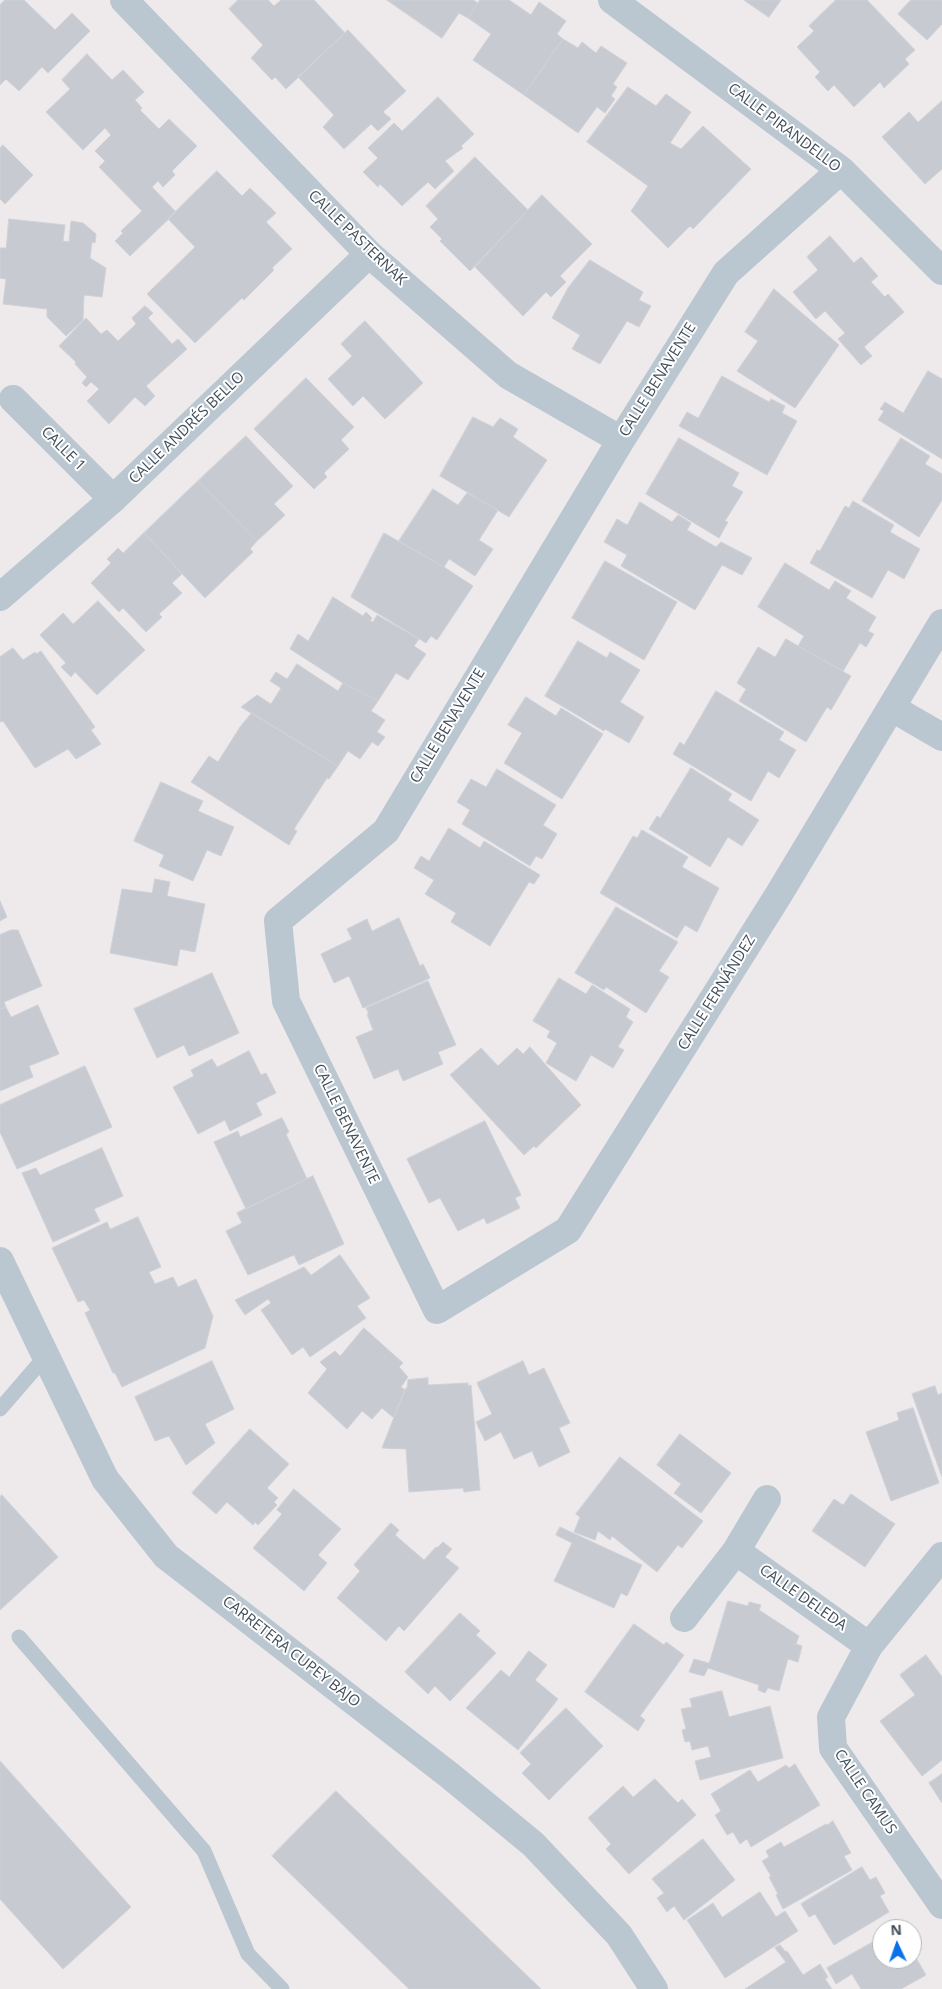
<!DOCTYPE html>
<meta charset="utf-8">
<style>
body{margin:0}
#map{position:relative;width:942px;height:1989px;overflow:hidden;background:#eeeaeb;font-family:"Open Sans",sans-serif}
canvas{display:block}
.north{position:absolute;left:872px;top:1919px;width:50px;height:50px;box-sizing:border-box;background:#fff;border:1px solid #b3b9bd;border-radius:50%;rotate:357deg;font-size:14px;font-weight:700;line-height:20px;text-align:center;color:#424f5a}
.north::after{content:'';display:block;margin:auto;width:18px;height:22px;background:#0871eb;clip-path:polygon(50% 0,100% 100%,50% 72%,0 100%)}
</style>
<div id="map">
<canvas width="942" height="1989"></canvas>
<div class="north">N</div>
</div>
<script>
const context = document.querySelector('canvas').getContext('2d');
context.lineJoin = 'round';
function paint(path, color) { context.fillStyle = color; context.fill(path, 'evenodd'); }
function stroke(path, color, width, dash) { context.strokeStyle = color; context.lineWidth = width; context.lineCap = dash ? 'butt' : 'round'; context.setLineDash(dash || []); context.stroke(path); }
function drawText(font, color, halo, rows, align = 'center') {
  context.font = font + ' "Open Sans",sans-serif'; context.lineWidth = 4; context.setLineDash([]); context.textBaseline = 'middle'; context.strokeStyle = halo; context.fillStyle = color; for (const [text, x, y, turn = 0] of rows) {
    context.save(); context.translate(x, y); context.rotate((+turn || 0) * Math.PI / 180); context.textAlign = isNaN(turn) ? turn : align; if (halo) context.strokeText(text, 0, 0); context.fillText(text, 0, 0); context.restore();
  }
}
const building = new Path2D(`
 M5,0H24L55,30L72,13L90,31L48,73L42,67L19,91L6,79L0,85V5Z
 M238,0H268L274,6L281,0H314L345,33L286,89L275,77L272,80L251,58L263,45L229,9Z
 M387,0H473L478,3L468,18L459,13L442,38Z
 M480,0H509L531,15L539,2L566,21L557,34L563,39L524,95L473,60L491,34L468,18Z
 M744,0H781L769,17Z
 M836,0H867L915,50L905,59L909,64L884,88L880,82L854,107L834,85L828,91L815,77L820,72L797,47L814,31L809,26Z
 M911,0H942V24L927,40L898,14Z
 M348,30L406,91L383,112L391,119L378,131L371,124L344,149L323,127L334,115L298,77Z
 M563,39L578,48L582,42L596,53L601,46L627,63L613,84L617,87L611,96L615,99L605,113L597,107L578,133L524,95Z
 M87,54L112,80L123,70L144,92L135,100L142,108L140,110L159,129L169,119L197,146L172,171L175,175L163,187L158,181L152,187L176,212L130,256L115,241L123,233L121,231L142,211L99,167L105,161L95,151L111,135L105,128L83,150L46,112L70,89L62,80Z
 M628,87L656,106L666,94L691,112L670,143L681,149L703,126L751,169L693,229L690,226L668,248L631,211L648,186L587,142Z
 M438,97L474,134L461,146L463,148L445,161L454,171L435,189L428,182L402,206L380,184L378,187L363,172L378,158L368,148L394,123L402,131Z
 M942,101V169L925,184L882,137L909,112L918,122Z
 M3,145L33,175L5,204L0,199V148Z
 M475,157L528,210L470,271L440,241L442,239L430,227L438,219L426,206Z
 M217,171L242,196L250,188L276,213L266,222L292,249L272,268L274,270L244,300L242,298L195,343L147,294L195,247L168,219Z
 M542,195L592,244L560,276L566,282L551,297L546,292L523,316L475,267Z
 M9,219L65,225L63,241L69,242L71,221L83,223L96,234L95,243L92,242L90,258L106,268L102,297L84,295L83,320L66,336L47,317V309L3,304L6,279L0,278V248H6Z
 M830,236L854,263L861,257L878,276L871,282L885,297L888,294L904,312L864,347L872,356L861,365L838,339L845,333L825,311L816,319L793,292L818,270L807,257Z
 M590,260L643,292L639,300L651,306L639,327L627,321L600,364L572,349L580,335L552,318L568,288Z
 M774,289L839,345L795,408L737,371L758,341L745,332Z
 M145,306L153,313L148,318L172,344L178,339L187,349L146,386L155,396L145,406L135,397L109,424L87,401L99,389L91,382L86,387L82,383L87,377L75,364L76,362L59,346L86,318L101,334L107,330L118,341L136,324L132,318Z
 M365,321L423,383L385,419L363,396L353,406L328,379L352,356L341,344Z
 M928,371L942,379V459L878,420L884,411L880,409L885,402L903,413Z
 M722,376L769,402L771,399L785,406L782,413L797,421L767,475L679,426L687,412L698,418Z
 M306,378L354,427L341,440L349,449L324,473L327,477L314,489L254,429Z
 M473,417L493,427L500,418L518,429L513,437L547,460L509,517L440,476Z
 M246,436L293,486L274,504L285,515L257,541L198,481Z
 M679,438L739,473L732,486L743,492L725,521L728,522L719,538L646,494Z
 M901,438L930,456L925,464L942,474V500L919,537L862,501Z
 M198,481L257,541L250,549L253,552L205,598L144,533Z
 M433,489L458,505L467,493L498,510L479,540L493,549L475,576L449,559L444,567L399,541Z
 M853,501L894,525L890,532L920,549L904,579L888,570L872,598L810,563L817,550L820,551L845,506L849,508Z
 M640,502L672,522L678,515L691,523L687,530L716,547L721,542L752,558L742,575L722,565L695,610L621,566L627,555L604,542L617,519L627,525Z
 M144,533L182,574L172,583L182,593L159,614L162,617L146,632L123,608L119,612L91,583L111,563L107,559L118,548L123,553Z
 M384,533L444,567L473,586L437,640L431,636L426,643L351,597Z
 M605,561L677,602L644,660L572,618Z
 M785,563L829,590L835,581L851,591L846,598L876,617L868,631L874,634L866,647L860,643L843,671L798,646L804,636L758,607Z
 M333,597L363,616L366,612L372,618L370,621L373,622L377,615L419,639L414,646L426,654L408,680L396,673L378,701L343,683L290,649L298,634L308,641Z
 M98,601L145,650L97,695L75,672L71,677L61,667L66,663L40,635L63,613L73,624Z
 M786,639L851,676L831,710L827,707L806,742L739,701L746,689L737,683L758,647L775,657Z
 M578,641L607,658L610,652L640,670L620,702L644,717L629,743L605,729L604,731L545,696Z
 M13,648L23,660L35,652L36,654L41,651L95,727L91,730L101,744L76,759L68,749L35,768L3,721L0,722V657Z
 M297,664L338,691L343,683L378,701L371,711L385,720L377,732L385,737L378,746L372,742L360,759L348,751L338,766L241,707L257,695L271,704L281,688L270,681L276,672L287,679Z
 M716,691L784,732L779,740L796,750L779,778L768,771L751,801L673,754L680,742L684,745Z
 M526,697L556,716L561,708L603,734L562,799L504,763L522,733L508,725Z
 M252,713L338,766L329,779L327,778L294,829L297,831L289,845L191,782L209,756L218,762L240,727Z
 M691,768L732,794L728,800L759,820L742,846L728,837L710,867L649,829L657,816L660,818Z
 M497,769L556,805L543,825L557,834L542,859L536,856L530,866L462,824L470,810L457,802L471,779L486,787Z
 M161,782L203,801L198,811L234,827L221,856L207,850L193,881L159,866L164,855L134,841Z
 M449,828L480,848L484,841L540,875L534,884L529,882L490,946L451,922L456,913L425,894L434,880L414,868L421,856L429,861Z
 M642,830L688,857L682,867L719,888L697,932L685,925L677,938L600,893L633,836L637,838Z
 M155,879L170,882L167,896L205,904L195,952L180,949L177,966L110,953L122,889L152,893Z
 M0,901L7,917L0,921Z
 M616,907L678,942L659,971L669,977L646,1013L606,987L604,990L575,973Z
 M399,918L420,966L423,964L430,978L363,1008L349,976L334,983L321,954L352,939L347,929L367,919L372,931Z
 M11,930H18L42,986L4,1002L6,1007L0,1009V935Z
 M212,973L239,1033L189,1056L184,1045L157,1058L134,1009Z
 M559,978L586,994L592,985L630,1009L626,1017L633,1022L618,1047L624,1050L613,1068L591,1055L576,1081L546,1063L557,1043L547,1037L550,1031L533,1021Z
 M428,981L456,1045L438,1052L443,1064L403,1081L398,1069L374,1079L356,1037L373,1030L367,1014H369L366,1008Z
 M38,1005L59,1054L29,1066L33,1077L0,1091V1009L6,1007L11,1017Z
 M530,1047L581,1105L536,1148L534,1146L524,1155L450,1075L481,1048L498,1066L517,1048L523,1054Z
 M249,1051L261,1075L266,1073L276,1093L256,1103L262,1115L230,1131L225,1120L198,1134L173,1087L194,1076L191,1070L212,1059L217,1067Z
 M85,1066L112,1127L17,1169L0,1132V1105Z
 M282,1118L289,1132L286,1134L307,1179L246,1209L214,1142L238,1131L240,1137Z
 M485,1121L521,1195L515,1198L520,1208L487,1224L484,1218L458,1231L440,1198L429,1203L407,1159Z
 M102,1148L123,1196L94,1209L100,1221L53,1242L22,1173L36,1168L40,1175Z
 M313,1176L344,1244L299,1265L294,1255L248,1275L226,1231L242,1223L237,1213Z
 M138,1217L161,1267L149,1272L155,1284L173,1277L178,1287L196,1279L213,1316L205,1348L122,1387L115,1373H113L85,1313L90,1310L84,1300L78,1302L52,1248L107,1222L110,1229Z
 M340,1255L370,1298L357,1306L366,1318L310,1357L303,1347L292,1355L261,1310L271,1303L268,1299L245,1315L235,1300L304,1267L311,1275Z
 M364,1328L403,1363L399,1367L408,1377L401,1387L405,1390L394,1418L382,1408L372,1419L362,1411L347,1429L308,1393L327,1369L320,1362L335,1351L340,1356Z
 M212,1361L234,1409L205,1424L215,1443L186,1465L169,1436L155,1441L135,1397Z
 M523,1361L529,1375L544,1368L570,1423L559,1428L570,1452L539,1467L532,1451L514,1459L501,1432L485,1441L476,1422L492,1414L477,1383Z
 M428,1378V1385L468,1383V1386L471,1385L480,1490L464,1492L463,1488L409,1492L406,1449L382,1448L405,1389L407,1388L408,1380Z
 M935,1386L938,1395L942,1393V1477L912,1394Z
 M913,1408L939,1483L891,1501L866,1432L899,1420L897,1413Z
 M250,1429L289,1464L267,1488L278,1498L274,1502L277,1505L258,1525L255,1522L253,1525L227,1502L216,1514L192,1493Z
 M680,1434L731,1473L701,1513L674,1493L681,1484L657,1465Z
 M620,1457L703,1521L682,1548L678,1545L657,1572L612,1536L610,1540L598,1531L595,1540L574,1532L580,1517L576,1514Z
 M294,1489L341,1529L318,1555L327,1563L304,1591L253,1548L282,1514L277,1510Z
 M851,1494L895,1524L865,1567L812,1531L834,1499L843,1505Z
 M2,1495L58,1557L0,1610V1497Z
 M391,1523L399,1530L395,1535L424,1560L436,1547L437,1548L443,1542L452,1549L445,1557L459,1568L404,1631L399,1626L386,1641L337,1598L360,1571L354,1565Z
 M560,1527L642,1565L627,1596L621,1593L614,1608L554,1581L572,1543L556,1535Z
 M728,1601L748,1606L749,1602L761,1605L759,1610L799,1636L796,1644L802,1646L798,1662L788,1659L779,1691L768,1688L765,1693L758,1690L759,1685L708,1668L704,1676L689,1672L694,1659L709,1663Z
 M460,1613L480,1631L476,1635L496,1653L450,1701L435,1686L428,1694L405,1672Z
 M634,1624L664,1645L666,1642L684,1655L640,1716L645,1720L638,1731L585,1692Z
 M529,1651L547,1665L535,1680L558,1699L518,1750L466,1708L501,1670L509,1677Z
 M926,1655L942,1677V1760L922,1776L880,1721L915,1695L900,1675Z
 M722,1691L729,1717L770,1706L783,1758L700,1780L695,1761L711,1757L708,1746L692,1750L690,1741L685,1742L682,1730L686,1729L681,1709L692,1707L690,1699Z
 M566,1708L603,1746L549,1800L522,1773L531,1764L520,1753Z
 M0,1761L131,1907L63,1969L0,1899Z
 M795,1764L820,1805L751,1847L747,1839L740,1844L733,1832L727,1835L715,1815L721,1811L711,1794L750,1770L758,1782L786,1765L789,1768Z
 M942,1774V1803L929,1783Z
 M655,1779L678,1803L682,1799L696,1815L629,1874L606,1849L611,1844L588,1818L623,1786L633,1797Z
 M336,1791L541,1989H409L272,1856Z
 M833,1821L851,1853L844,1856L852,1870L783,1909L776,1895L778,1894L769,1877L771,1876L762,1861L769,1857L766,1851L781,1842L784,1847L826,1824L827,1825Z
 M703,1839L735,1880L684,1920L674,1906L667,1912L657,1898L664,1893L652,1879Z
 M862,1867L870,1880L876,1877L885,1893L880,1896L889,1912L834,1945L815,1914L809,1917L801,1904Z
 M760,1892L776,1917L785,1911L798,1931L725,1978L687,1920L713,1903L722,1917Z
 M882,1937V1959H912V1951L926,1975L901,1989H861L852,1974L836,1984L827,1968Z
 M780,1945L786,1952L787,1951L803,1975L820,1964L828,1977L825,1979L832,1989H745L786,1962L775,1948Z`);
paint(building, '#c7cad1');
stroke(building, '#ced1d8', 1);
stroke(new Path2D(`
 M0,1409L45,1357
 M19,1637L204,1851L248,1954L282,1989`), '#bac6d0', 15);
stroke(new Path2D(`
 M124,0L369,254L508,375L621,440
 M612,0L841,170L942,271
 M841,170L726,273L621,440L386,831L278,921L286,1001L437,1310L568,1230L779,894L942,623
 M13,399L113,499
 M0,597L113,499L369,254
 M892,708L942,737
 M736,1551L869,1646
 M942,1556L869,1646L831,1717L833,1748L942,1905
 M684,1618L736,1551L767,1499`), '#bac6d0', 28);
stroke(new Path2D(`
 M0,1261L105,1479L166,1556L449,1775L533,1844L619,1935L654,1989`), '#bac6d0', 28);
drawText('15px', '#424f5a', '#fff', [
 ["CALLE PIRANDELLO",784,128,37],
 ["CALLE PASTERNAK",357,238,44],
 ["CALLE BENAVENTE",658,380,-58],
 ["CALLE ANDRÉS BELLO",187,428,-44],
 ["CALLE 1",63,449,45],
 ["CALLE BENAVENTE",448,726,-59],
 ["CALLE FERNÁNDEZ",717,993,-58],
 ["CALLE BENAVENTE",346,1124,64],
 ["CALLE DELEDA",803,1598,35],
 ["CARRETERA CUPEY BAJO",291,1652,38],
 ["CALLE CAMUS",865,1792,56]
]);
</script>
